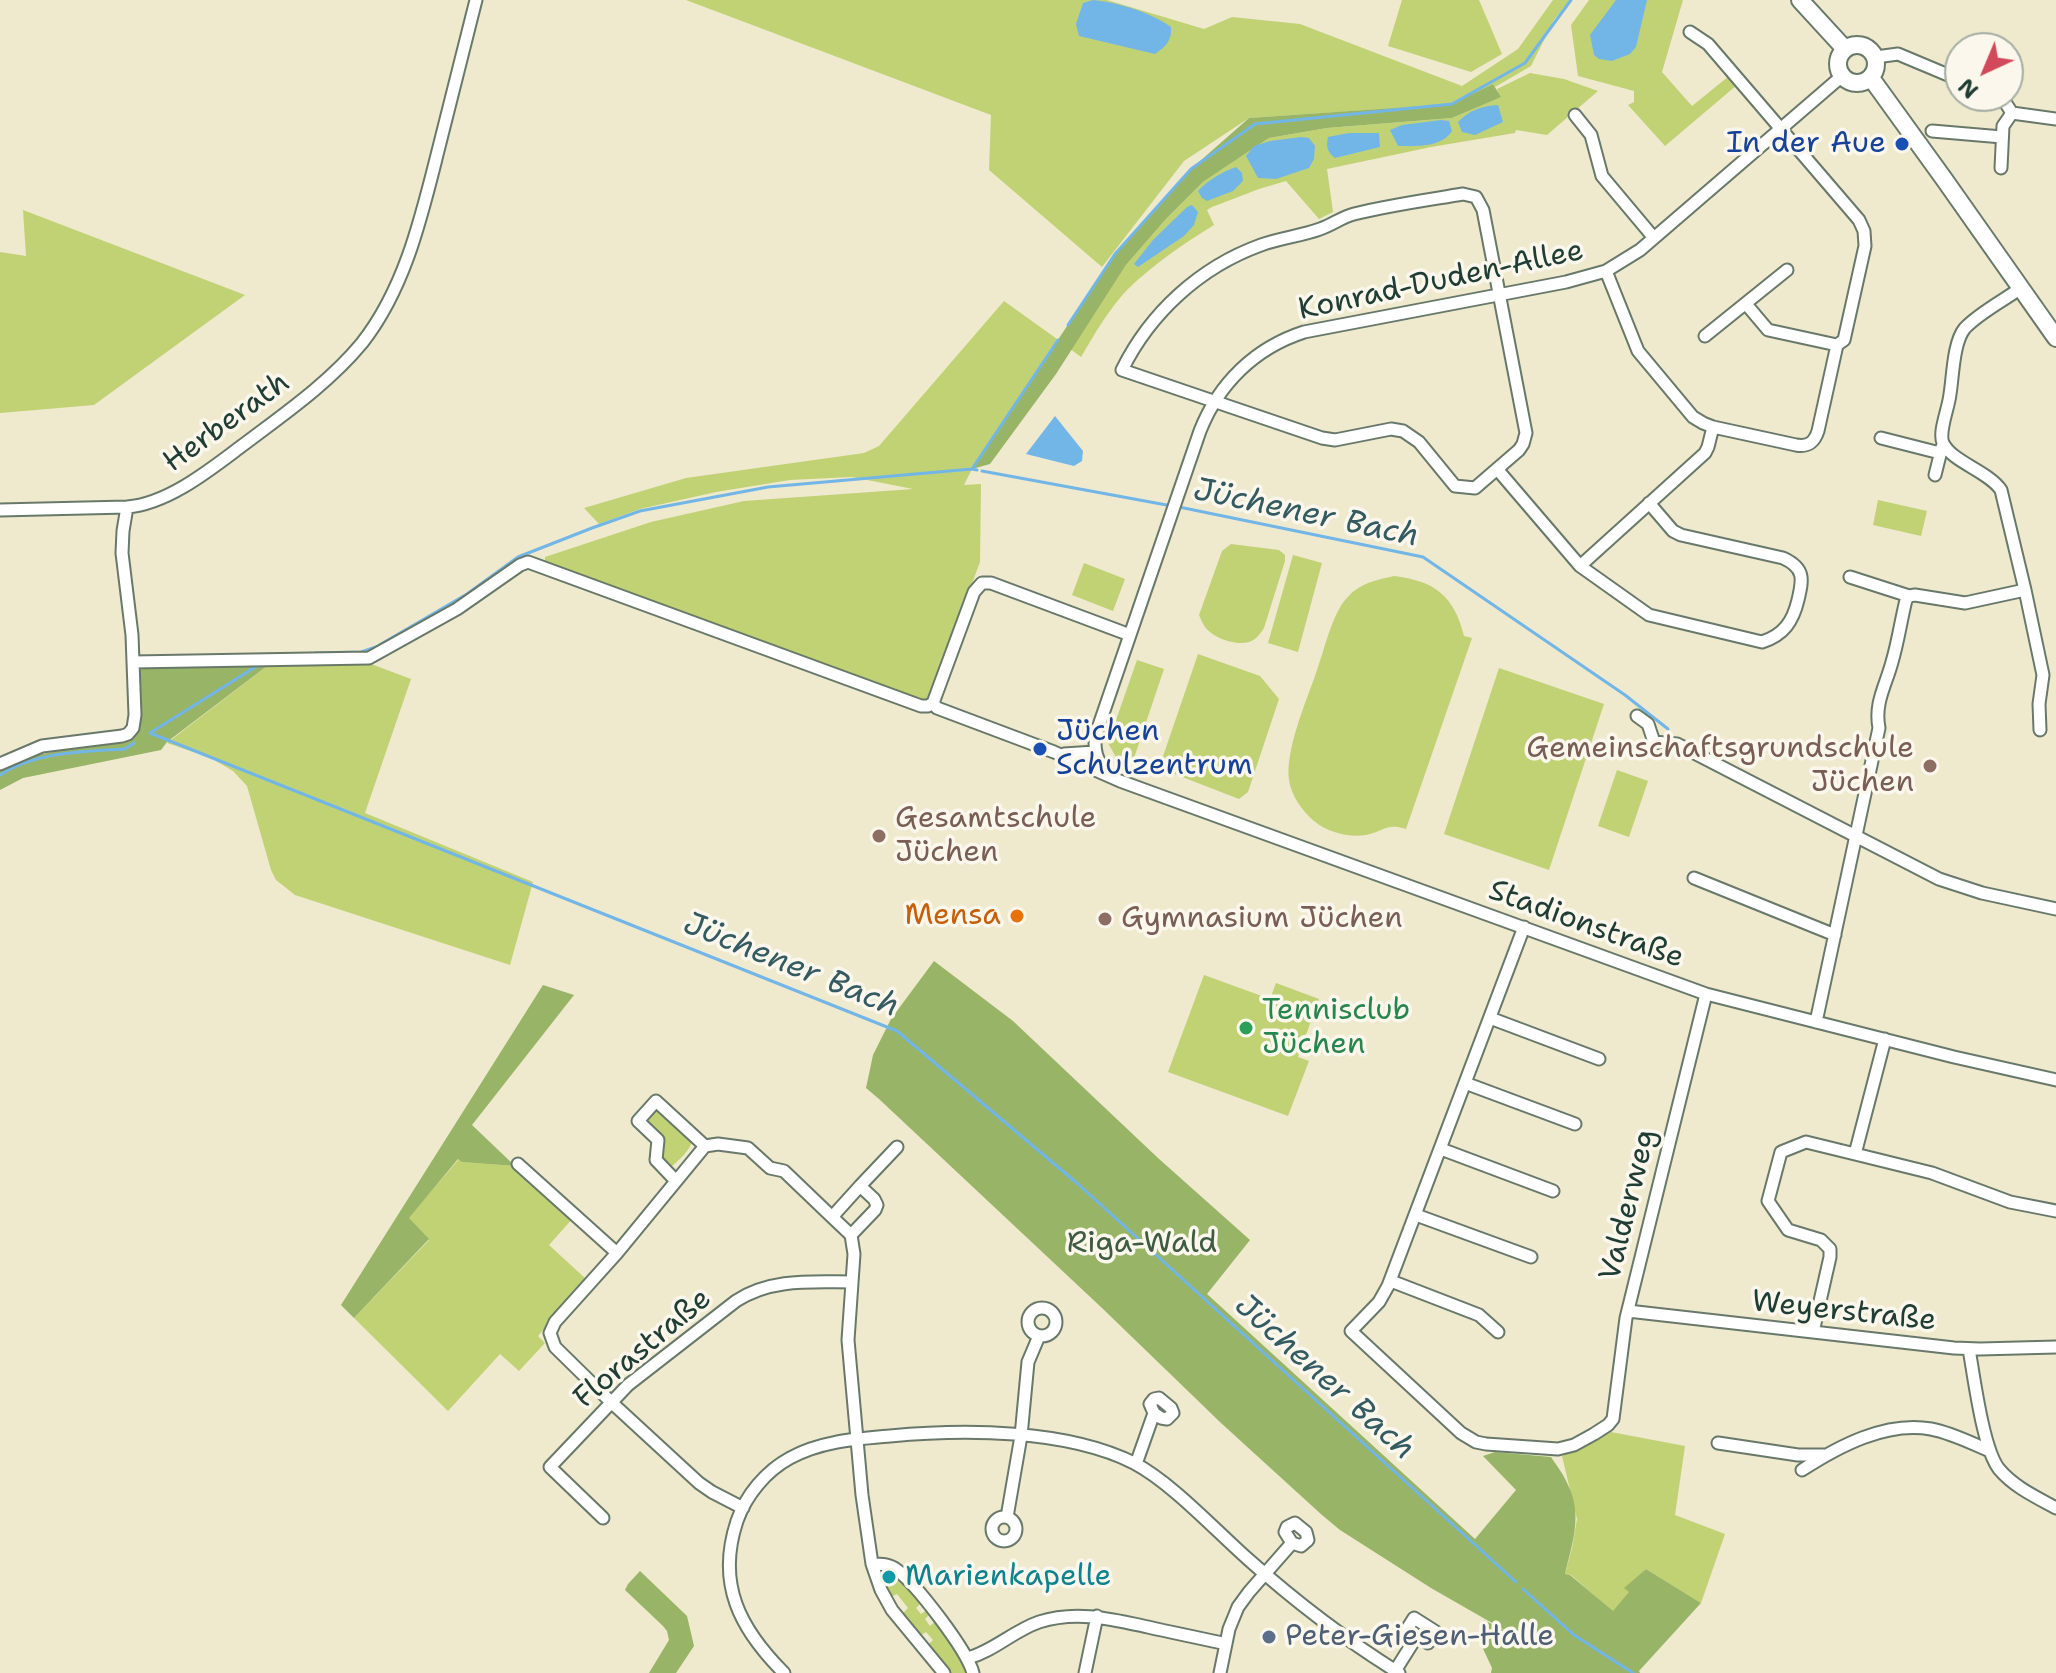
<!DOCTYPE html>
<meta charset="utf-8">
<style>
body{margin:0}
#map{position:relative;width:2056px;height:1673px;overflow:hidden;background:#efe9ce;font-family:"Shantell Sans",sans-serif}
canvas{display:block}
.north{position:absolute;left:1944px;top:32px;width:80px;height:80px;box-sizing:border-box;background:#fbf7ec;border:2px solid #a3ada2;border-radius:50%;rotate:224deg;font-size:22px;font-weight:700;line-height:32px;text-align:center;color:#1f3d34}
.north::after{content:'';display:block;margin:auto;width:28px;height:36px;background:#d1495b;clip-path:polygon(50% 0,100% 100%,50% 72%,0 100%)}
</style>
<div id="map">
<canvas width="2056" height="1673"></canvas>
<div class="north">N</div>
</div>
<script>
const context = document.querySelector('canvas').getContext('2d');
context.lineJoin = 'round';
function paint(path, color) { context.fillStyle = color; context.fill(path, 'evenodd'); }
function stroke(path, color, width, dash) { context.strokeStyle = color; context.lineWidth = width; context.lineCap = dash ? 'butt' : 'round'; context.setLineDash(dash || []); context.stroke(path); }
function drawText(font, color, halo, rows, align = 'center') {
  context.font = font + ' "Shantell Sans",sans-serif'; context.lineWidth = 7; context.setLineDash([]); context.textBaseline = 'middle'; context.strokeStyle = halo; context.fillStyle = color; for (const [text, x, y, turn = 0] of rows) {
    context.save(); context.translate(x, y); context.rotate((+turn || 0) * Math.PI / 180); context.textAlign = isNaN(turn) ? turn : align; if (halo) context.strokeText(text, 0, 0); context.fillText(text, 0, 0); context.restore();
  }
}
paint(new Path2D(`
 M686,0H1107L1204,29L1232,17L1300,24L1462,86L1518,49L1553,0H1570L1554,20L1531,66L1495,87L1493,84L1456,104L1249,118L1184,161L1102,267L989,170L991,115Z
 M1402,0H1479L1502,54L1471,72L1388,46Z
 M1589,0H1683L1662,72L1692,106L1729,76L1737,85L1665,146L1628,105L1634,102V91L1578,76L1571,25Z
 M1530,73L1564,79L1598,91L1547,135L1516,130L1515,133L1431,147L1327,169L1333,212L1319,219L1286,181L1259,189L1212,207L1207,210L1214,225C1183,244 1154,264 1128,289C1110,307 1094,335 1081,357L1069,348L1078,339L1126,265L1166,219L1203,182L1269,138L1327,128L1452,118L1500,97L1497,89Z
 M23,210L245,295L94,405L0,413V252L26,256Z
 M1004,301L1057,339L972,469L964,485L981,484L980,562L929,698L918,701L545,564V557L651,522L744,501L913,489L852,477L790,480L716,492L640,509L599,524L584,508L686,478L864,453L879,446Z
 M1878,500L1927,511L1921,536L1873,525Z
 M1231,544L1279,550L1285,555V561L1264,628C1260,634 1256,640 1249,642C1236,646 1213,638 1205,627C1202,623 1201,619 1199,615L1222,551Z
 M1293,555L1322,563L1298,652L1268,643Z
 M1084,563L1125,579L1113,611L1072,595Z
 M1394,576C1434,581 1454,595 1464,636L1472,638L1406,829C1386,823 1385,831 1366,835C1349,838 1327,832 1314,821C1302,811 1291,795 1289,780C1285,750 1306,702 1316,673C1324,651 1329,625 1342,604C1345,600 1350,594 1354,591C1365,582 1381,579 1394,576Z
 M1198,654L1260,676L1279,699L1248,792L1239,799L1159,768Z
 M1137,660L1164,669L1132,764L1117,759L1108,743Z
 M271,663L371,664L411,679L365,813L533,882L510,965L295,895L276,880L271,870L247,786L233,771L211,758L167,743Z
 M1499,668L1604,704L1549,870L1444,834Z
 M1617,770L1648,781L1629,837L1598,826Z
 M1204,975L1270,999L1276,983L1319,999L1298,1057L1309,1061L1288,1116L1168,1072Z
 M657,1109L661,1110L692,1139C692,1149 679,1160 671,1167H669L661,1162L660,1152L665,1142L647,1122V1118Z
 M459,1159L463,1162L515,1166L574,1217L549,1245L586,1279L538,1336L545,1343L519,1371L500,1354L448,1411L354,1318L429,1240L408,1218Z
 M1611,1432L1685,1446L1675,1515L1725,1534L1701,1603L1646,1569L1625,1588L1630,1592L1613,1612L1571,1575L1565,1574L1572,1548L1577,1519L1562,1456Z
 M886,1571C900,1575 911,1592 921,1603L916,1608L921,1614L927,1610L930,1614L925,1619L930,1626L936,1621L956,1648L969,1673H950L927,1646L933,1640L926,1632L920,1636L902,1614L908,1608L897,1594L891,1597C887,1590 883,1583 883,1574Z`), '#c1d275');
paint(new Path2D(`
 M1493,84L1501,97L1452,118L1327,128L1269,138L1203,182L1166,219L1126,265L1056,374L990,464L972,469L1115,254L1191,169L1249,118L1452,104Z
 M271,663L167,742L161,750L23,778L0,790V770L17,759L128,737L135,677L141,668Z
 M934,961L1013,1021L1158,1158L1250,1240L1207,1294L1475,1539L1516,1490L1483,1456L1495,1452L1551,1457C1557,1466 1564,1475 1568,1485C1583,1515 1572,1544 1565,1574L1570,1575L1613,1611L1629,1592L1624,1588L1646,1569L1701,1603L1639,1671L1640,1673H1491L1492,1668L1478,1638L1484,1620L1513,1635L1431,1588L1340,1530L1322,1515L1221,1423L1102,1308L879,1099L866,1088L873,1055L891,1019Z
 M543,985L574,995L472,1125L515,1166L462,1162L458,1159L409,1218L429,1239L354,1318L341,1305Z
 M640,1571L687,1616L694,1646L676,1673H649L669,1640L667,1631L663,1626L625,1590L628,1584Z`), '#98b466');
paint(new Path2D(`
 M1093,0C1116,2 1153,13 1171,27C1172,41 1166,46 1155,54L1079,36L1076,24L1083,3Z
 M1616,0H1647L1636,47L1630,54L1612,61L1599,59L1594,55L1590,35Z
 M1498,105L1503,122L1475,135L1462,132L1458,122C1470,110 1481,106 1498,105Z
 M1441,120L1449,121L1452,131C1441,148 1416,146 1398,146L1390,130L1402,125Z
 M1349,133H1379L1380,147L1335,158C1327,152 1326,146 1328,137Z
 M1301,137L1309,138L1315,146L1314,159L1309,168L1276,179L1258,178L1246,156L1254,146L1270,141Z
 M1236,167L1242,173L1243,181L1233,191L1207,201L1202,198L1198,191C1208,180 1222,172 1236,167Z
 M1192,205L1198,212L1194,225L1184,236L1138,267L1134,264L1153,240L1187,207Z
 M1055,416L1083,451L1082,461L1074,466L1026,454Z`), '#72b6e8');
stroke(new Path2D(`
 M1068,325L1115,254L1191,169L1255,124L1452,104L1525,63L1571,0
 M972,469L1058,340
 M982,471L1172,506
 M1179,507L1423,557L1625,695L1668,729
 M315,653L361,652L376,647L467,594L518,557L592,528L640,511L768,487L972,469L977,470
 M150,733L897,1031L1078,1184L1516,1582
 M150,733L257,666
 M0,775C37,751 83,752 125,749L134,743
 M1523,1589L1574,1635L1633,1673`), '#72b6e8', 3);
const street = new Path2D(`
 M1876,57L1898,54L1960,80
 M1996,96L2003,99L2012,113L2056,119
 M1575,115L1591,135L1602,176L1654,238
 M1932,131L2002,137
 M2001,168L2003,126L2012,113
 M1463,194L1476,197L1483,210L1526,433L1523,444L1519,450L1475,488L1455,486L1419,442L1403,431L1391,429L1335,440L1322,438L1122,370C1150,313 1200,267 1261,245C1280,238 1301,236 1320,229C1332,225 1342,217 1354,214C1390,205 1427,200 1463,194Z
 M1606,271L1638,351L1693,417L1703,423L1713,427L1796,445C1808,447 1814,443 1818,431L1837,345L1844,340L1865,246L1864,231L1859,220L1708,44L1690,32
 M1746,304L1768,330L1837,345
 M1705,336L1787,270
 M1881,438L1940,453
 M1497,469L1580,566L1705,453L1708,447L1713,427
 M1935,475L1942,447
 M0,510L127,507C168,504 211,469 243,445C284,414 329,383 362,343C406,287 422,214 439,147C451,98 464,49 476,0
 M1580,566L1649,615L1762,642C1784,635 1793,621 1798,600C1803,579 1805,568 1783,558L1681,535L1673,531L1649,503
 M1850,577L1909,596
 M2025,590L2043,675L2039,704L2040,730
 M133,662L369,658L457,609L520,565L528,562L921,706H928L933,703
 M933,703L937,708L1054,752L1120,781L1706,994L1954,1057L2056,1080
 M933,703L974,592L982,583H991L1130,635
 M1637,716L1648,724L1654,742L1677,744L1939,879L1982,893L2056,909
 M1064,754L1095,752
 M0,764L42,746L122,736L128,734L133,728L135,715L132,635L122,553L123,531L127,507
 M1107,773C1097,761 1093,750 1096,734L1200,431C1219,383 1255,348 1304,332L1566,282L1606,271L1640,250L1842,76
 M1694,878L1835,935
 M1524,927L1388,1286L1379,1302L1351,1331L1461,1433L1476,1442L1486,1444L1558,1449L1574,1445L1594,1434L1608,1425L1613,1419L1626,1318L1706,994
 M1490,1018L1599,1059
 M1816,1022L1879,728C1874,703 1886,685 1892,662C1898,642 1901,620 1906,600L1909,596L1915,595L1965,603L2025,590L2001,490C1988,471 1952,462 1943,443C1938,432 1949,407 1950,394C1953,377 1953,342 1965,328C1979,313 2004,300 2021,288
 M1465,1083L1575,1124
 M897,1147L860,1186L874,1199L877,1205L875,1210L851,1235L854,1254L848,1340L862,1495L872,1564L881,1590L892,1610L944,1673
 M1441,1149L1553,1191
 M1855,1154L1932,1173L2010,1202L2056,1211
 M518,1164L617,1253
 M676,1181L656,1160L658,1140L638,1121L656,1101L705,1146
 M1416,1215L1531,1257
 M851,1235L832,1217L860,1186
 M1391,1281L1479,1315L1498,1332
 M1028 1322a14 14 0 1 1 28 0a14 14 0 1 1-28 0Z
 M1628,1311L1954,1348L1980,1349L2056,1347
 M1813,1332L1830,1257V1249L1821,1240L1788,1230L1768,1201L1781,1152L1806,1142L1855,1154L1885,1039
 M1969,1349C1974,1377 1983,1449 1999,1469C2014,1487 2036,1497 2056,1508
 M1718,1443L1798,1455H1824
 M1136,1464L1154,1413L1161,1418L1167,1419L1173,1413L1171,1408L1159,1398L1154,1399L1150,1404L1154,1413
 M1802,1470C1839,1446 1886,1421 1931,1429C1952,1433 1971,1443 1990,1451
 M743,1508L712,1492L699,1483L611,1402L555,1347L550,1333L555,1322L617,1253L705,1146L718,1144L748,1148L770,1168L784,1171L832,1217
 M992 1529a12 12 0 1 1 24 0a12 12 0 1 1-24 0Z
 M1007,1517L1021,1436L1028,1362L1039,1336
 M603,1518L550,1467L628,1385L736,1301C771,1278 812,1282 852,1282
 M872,1564C881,1564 889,1564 897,1570C916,1584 967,1650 973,1673
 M968,1658C994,1651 1013,1631 1039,1622C1076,1610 1111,1619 1148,1627C1174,1633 1200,1638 1226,1644
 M1395,1671L1417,1636L1428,1643L1436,1632L1414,1618L1407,1629L1417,1636
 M784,1673C740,1629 716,1584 737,1521C746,1495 766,1471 790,1458C821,1441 856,1439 890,1436C964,1429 1066,1429 1134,1463C1172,1483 1216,1531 1249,1560C1296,1602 1346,1640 1399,1673
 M1085,1673L1097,1616
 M1220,1673L1229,1629L1238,1607L1249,1592L1292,1543L1301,1546L1308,1540L1306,1532L1295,1523L1287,1527L1285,1532L1292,1543`);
const secondary = new Path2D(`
 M1800,0L1845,49
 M1838 64a19 19 0 1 1 38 0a19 19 0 1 1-38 0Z
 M1871,78L1944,179L2056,338`);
stroke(street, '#68796a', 15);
stroke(secondary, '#68796a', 20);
stroke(street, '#fff', 11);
stroke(secondary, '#fff', 16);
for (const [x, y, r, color] of [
 [1902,144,8,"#1a4fb4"],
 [1040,749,8,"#1a4fb4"],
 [1930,766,8,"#8d6e63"],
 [879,836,8,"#8d6e63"],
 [1017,916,8,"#e8710a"],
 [1105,919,8,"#8d6e63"],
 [1246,1028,8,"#2e9e5b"],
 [889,1577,8,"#0f9aa8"],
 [1269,1637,8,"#5c6f8a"]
]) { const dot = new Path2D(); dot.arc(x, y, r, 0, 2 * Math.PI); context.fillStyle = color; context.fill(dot); stroke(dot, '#fbf7ec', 3); }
drawText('30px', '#164399', '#fbf7ec', [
 ["In der Aue",1886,144],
 ["Jüchen",1056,732,"left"],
 ["Schulzentrum",1056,766,"left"]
], 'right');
drawText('30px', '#1f3d34', '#fbf7ec', [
 ["Konrad-Duden-Allee",1441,281,-12],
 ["Herberath",227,423,-36],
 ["Stadionstraße",1586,925,20],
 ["Valderweg",1629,1205,-76],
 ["Weyerstraße",1844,1312,6],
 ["Florastraße",643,1349,-40]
]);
drawText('30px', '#785e54', '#fbf7ec', [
 ["Gemeinschaftsgrundschule",1914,749,"right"],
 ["Jüchen",1914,783,"right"],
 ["Gesamtschule",895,819],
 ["Jüchen",895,853],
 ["Gymnasium Jüchen",1121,919]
], 'left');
drawText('30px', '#c56008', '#fbf7ec', [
 ["Mensa",1001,916]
], 'right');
drawText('30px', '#27864d', '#fbf7ec', [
 ["Tennisclub",1262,1011],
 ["Jüchen",1262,1045]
], 'left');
drawText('30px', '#3f5b41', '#fbf7ec', [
 ["Riga-Wald",1142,1244]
]);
drawText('30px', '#0d838f', '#fbf7ec', [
 ["Marienkapelle",905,1577]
], 'left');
drawText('30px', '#4e5e75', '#fbf7ec', [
 ["Peter-Giesen-Halle",1285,1637]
], 'left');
drawText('italic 32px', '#345b61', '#fbf7ec', [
 ["Jüchener Bach",1306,514,12],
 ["Jüchener Bach",791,966,22],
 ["Jüchener Bach",1324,1378,42]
]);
</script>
